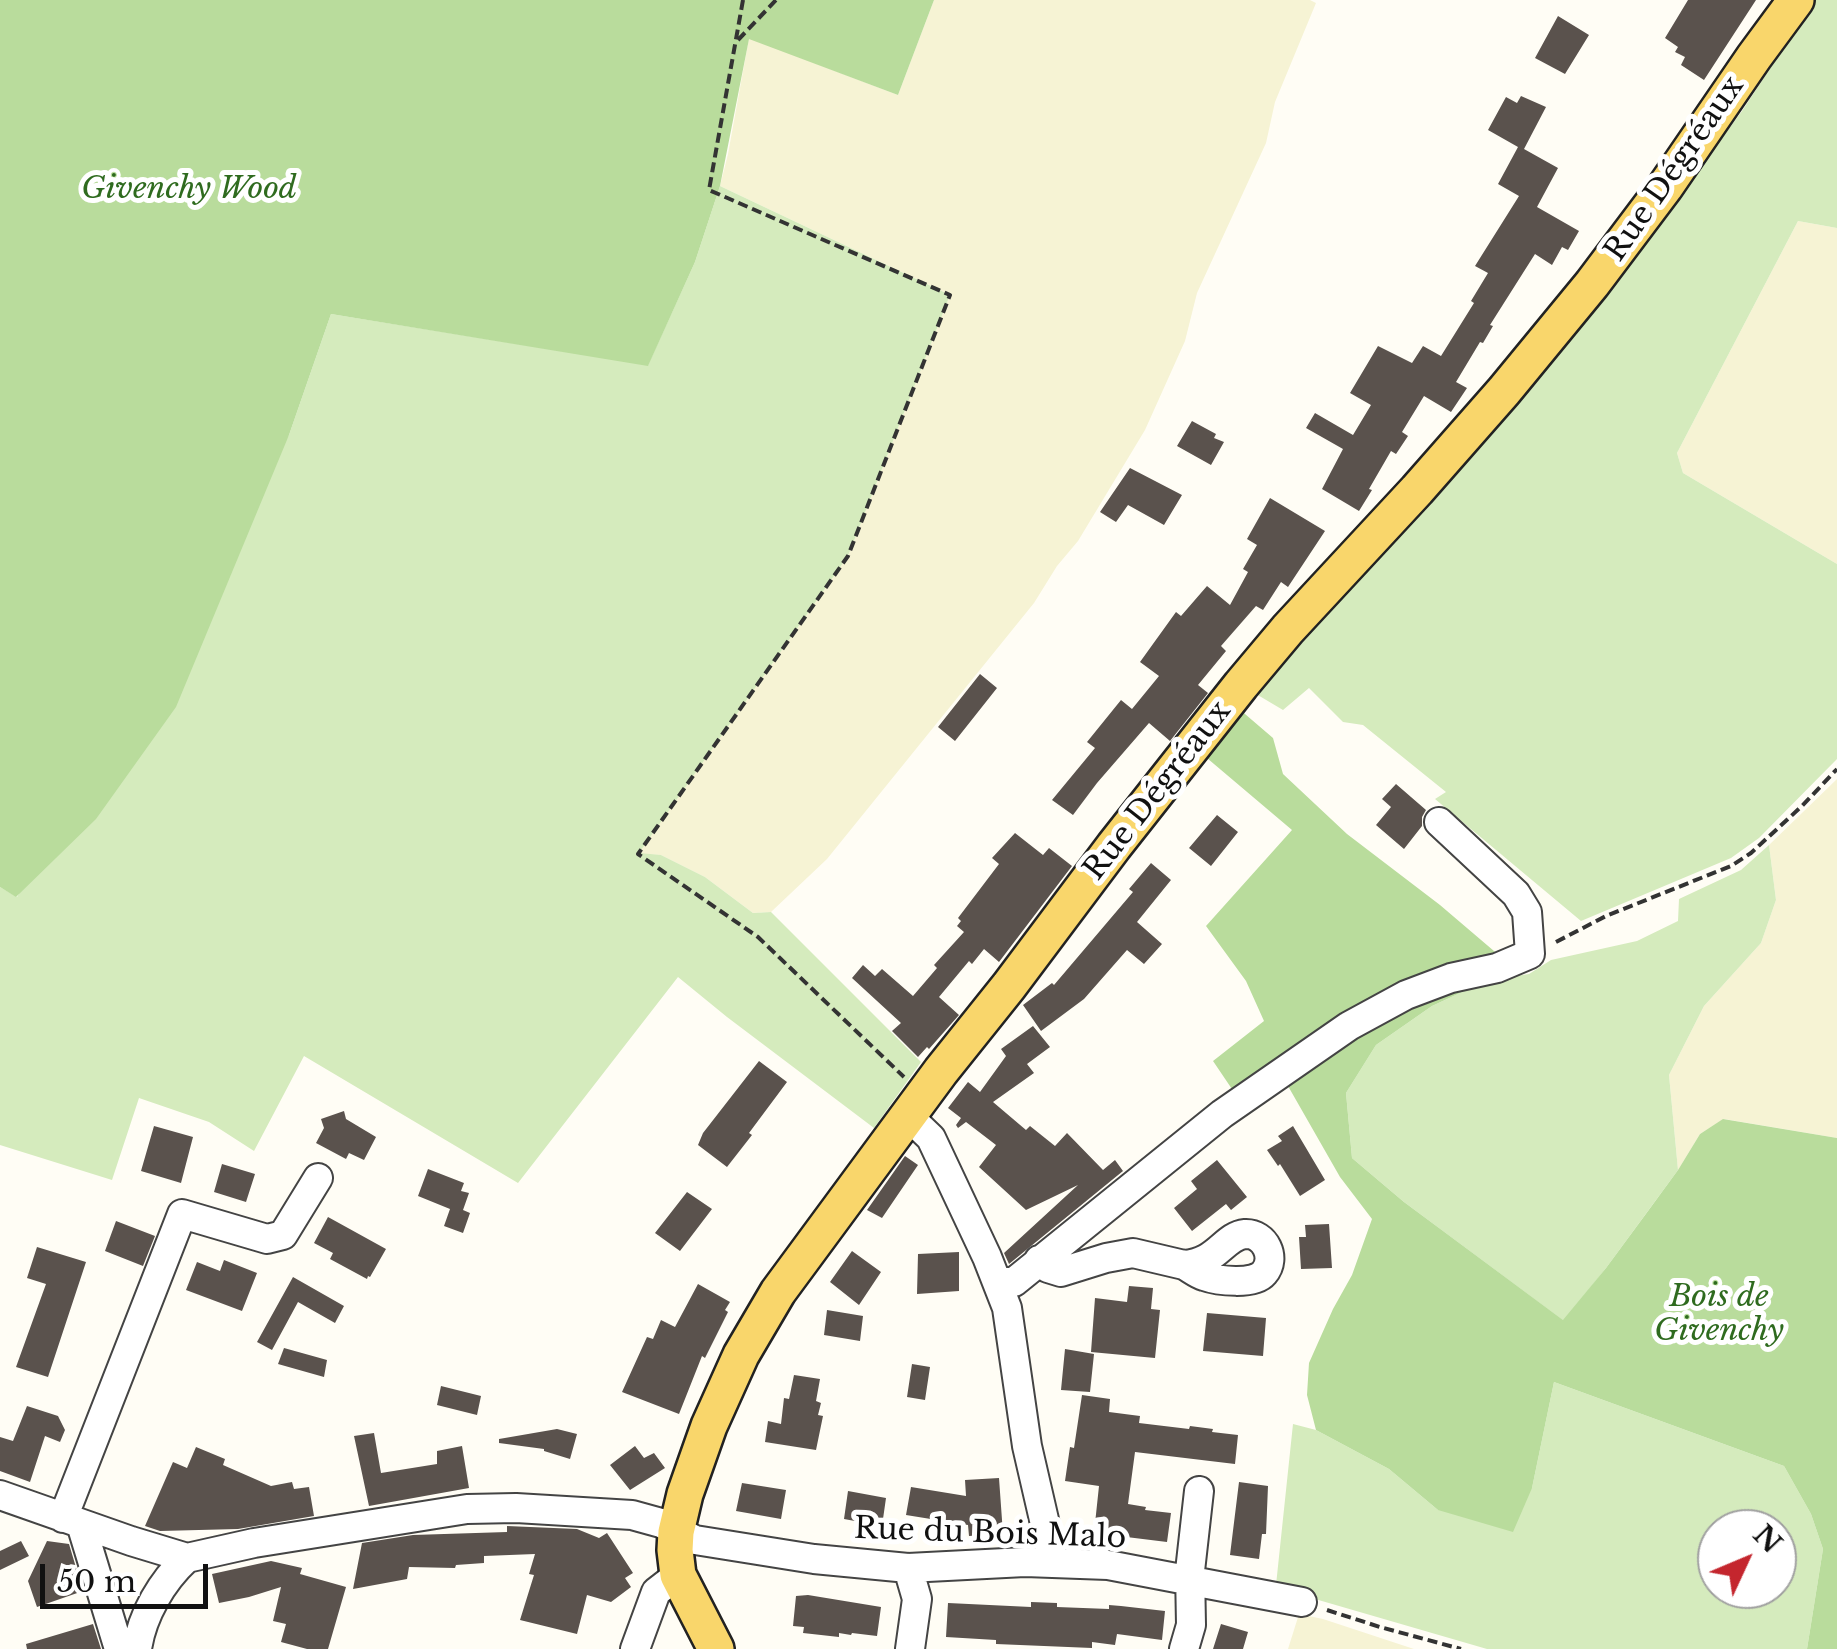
<!DOCTYPE html>
<meta charset="utf-8">
<style>
body{margin:0}
#map{position:relative;width:1837px;height:1649px;overflow:hidden;background:#fffdf5;font-family:"Libre Baskerville",serif}
canvas{display:block}
.north{position:absolute;left:1697px;top:1509px;width:100px;height:100px;box-sizing:border-box;background:#fff;border:2px solid #a0a0a0;border-radius:50%;rotate:46deg;font-size:28px;font-weight:700;line-height:40px;text-align:center;color:#111}
.north::after{content:'';display:block;margin:auto;width:35px;height:45px;background:#c4262e;clip-path:polygon(50% 0,100% 100%,50% 72%,0 100%)}
.scale{position:absolute;left:40px;top:1564px;width:168px;height:45px;box-sizing:border-box;border:5px solid #111;border-top:0;padding-left:12px;font-size:30px;line-height:35px;white-space:nowrap;color:#111;-webkit-text-stroke:8px #fff;paint-order:stroke}
</style>
<div id="map">
<canvas width="1837" height="1649"></canvas>
<div class="north">N</div>
<div class="scale">50 m</div>
</div>
<script>
const context = document.querySelector('canvas').getContext('2d');
context.lineJoin = 'round';
function paint(path, color) { context.fillStyle = color; context.fill(path, 'evenodd'); }
function stroke(path, color, width, dash) { context.strokeStyle = color; context.lineWidth = width; context.lineCap = dash ? 'butt' : 'round'; context.setLineDash(dash || []); context.stroke(path); }
function drawText(font, color, halo, rows, align = 'center') {
  context.font = font + ' "Libre Baskerville",serif'; context.lineWidth = 10; context.setLineDash([]); context.textBaseline = 'middle'; context.strokeStyle = halo; context.fillStyle = color; for (const [text, x, y, turn = 0] of rows) {
    context.save(); context.translate(x, y); context.rotate((+turn || 0) * Math.PI / 180); context.textAlign = isNaN(turn) ? turn : align; if (halo) context.strokeText(text, 0, 0); context.fillText(text, 0, 0); context.restore();
  }
}
paint(new Path2D(`
 M934,0H1310L1316,3L1275,102L1266,143L1197,293L1185,341L1145,430L1078,541L1057,566L1034,603L827,859L771,912L753,913L705,877L661,855L638,854L848,556L950,295L720,186L728,154L749,38L898,95Z
 M1798,221L1837,228V564L1683,473L1677,453Z
 M1837,779V1138L1724,1119L1700,1134L1678,1170L1669,1075L1704,1006L1761,943L1776,900L1769,845Z
 M1299,1614L1323,1619L1414,1649H1288Z`), '#f6f3d4');
paint(new Path2D(`
 M1815,0H1837V228L1798,221L1677,453L1683,473L1837,564V759L1759,838L1731,858L1581,921L1435,799L1446,792L1363,725L1343,722L1309,688L1283,710L1251,691L1676,200L1742,111Z
 M720,186L950,295L848,556L639,853L661,855L705,877L753,913L771,912L921,1062L874,1128L727,1017L678,977L518,1183L304,1056L254,1151L209,1122L139,1098L112,1180L0,1145V887L17,897L289,435L331,314L648,365L695,262Z
 M1769,845L1776,900L1761,943L1704,1006L1669,1075L1678,1170L1606,1268L1564,1321L1404,1202L1352,1158L1346,1093L1376,1045L1432,1006L1488,980L1529,974L1551,960L1637,941L1678,921L1679,899L1741,870Z
 M1554,1382L1784,1466L1811,1514L1823,1549L1807,1649H1487L1315,1599L1276,1585L1293,1424L1316,1430L1389,1469L1438,1510L1532,1488ZM1717,1529H1777V1589H1717Z`), '#d5ebbd');
paint(new Path2D(`
 M0,0H934L898,95L749,39L720,186L695,262L648,366L331,314L289,435L176,707L96,819L16,897L0,887Z
 M1238,708L1273,738L1283,774L1347,834L1440,905L1501,957L1488,980L1432,1006L1376,1045L1346,1093L1352,1158L1404,1202L1563,1320L1606,1268L1648,1211L1678,1170L1700,1134L1723,1119L1837,1138V1649H1807L1823,1549L1811,1514L1784,1466L1554,1382L1532,1488L1513,1532L1438,1510L1389,1469L1316,1430L1307,1395L1309,1363L1333,1309L1352,1275L1372,1219L1340,1177L1284,1079L1236,1095L1213,1061L1264,1021L1246,981L1206,926L1292,830L1201,753Z`), '#b9dc9c');
paint(new Path2D(`
 M1688,0H1756L1704,80L1681,65L1685,57L1675,52L1678,47L1665,38Z
 M1558,16L1589,35L1565,74L1535,58Z
 M1521,96L1546,107L1524,149L1558,168L1537,207L1579,231L1568,250L1562,247L1552,265L1535,254L1490,325L1493,326L1483,343L1480,342L1456,382L1467,388L1451,412L1424,396L1402,432L1408,436L1396,454L1391,451L1369,489L1372,490L1359,511L1322,489L1343,449L1306,428L1315,413L1353,435L1371,405L1350,393L1378,346L1412,363L1423,346L1441,356L1474,303L1471,301L1488,273L1475,266L1519,196L1498,184L1518,147L1488,130L1506,97L1517,103Z
 M1192,421L1216,434L1214,438L1224,442L1211,465L1177,446Z
 M1130,468L1182,495L1164,525L1128,505L1116,522L1100,512Z
 M1270,498L1325,531L1288,587L1281,582L1263,610L1256,606L1221,646L1226,651L1198,685L1208,693L1170,741L1149,723L1097,783L1073,815L1052,800L1095,748L1087,742L1121,700L1132,709L1159,676L1140,662L1176,612L1181,616L1207,586L1230,605L1248,572L1243,569L1257,545L1247,539Z
 M980,674L997,688L955,741L938,727Z
 M1396,784L1426,810L1422,817V826L1404,849L1376,825L1391,807L1382,799Z
 M1217,815L1238,832L1211,866L1189,848Z
 M1015,833L1043,855L1049,848L1072,866L999,962L984,949L972,964L969,961L939,997L959,1015L929,1049L927,1047L918,1057L892,1031L901,1023L852,978L863,965L875,976L882,969L913,996L937,968L934,965L964,932L957,926L961,921L958,918L999,864L992,858Z
 M1151,863L1171,880L1137,922L1162,944L1144,964L1127,950L1084,999L1041,1031L1023,1005L1052,983L1054,985L1133,892L1129,889Z
 M1033,1026L1050,1047L1027,1064L1034,1073L993,1102L1026,1130L1030,1126L1055,1146L1067,1133L1103,1170L1115,1160L1123,1171L1009,1264L1004,1253L1078,1185L1026,1210L979,1167L996,1145L966,1122L958,1128L956,1125L961,1118L948,1108L968,1082L980,1092L1006,1056L1001,1049Z
 M759,1061L787,1082L749,1133L752,1135L727,1167L698,1145L703,1133Z
 M344,1111L346,1119L376,1137L364,1160L349,1153L346,1159L316,1143L324,1128L321,1119Z
 M154,1126L193,1137L181,1183L141,1171Z
 M1293,1126L1325,1180L1300,1196L1280,1164L1278,1166L1267,1150L1282,1141L1278,1136Z
 M905,1156L918,1165L882,1218L867,1210Z
 M1217,1160L1247,1197L1231,1210L1226,1204L1192,1231L1174,1208L1197,1189L1191,1181Z
 M222,1164L255,1174L246,1202L214,1192Z
 M428,1169L464,1183L461,1191L469,1193L463,1210L470,1213L463,1233L444,1226L450,1209L418,1196Z
 M687,1192L712,1209L680,1251L655,1233Z
 M328,1217L386,1249L370,1277L368,1276L367,1279L330,1259L333,1253L314,1243Z
 M116,1221L155,1236L143,1266L105,1251Z
 M1329,1224L1332,1268L1301,1269L1299,1237H1306L1305,1225Z
 M37,1247L86,1262L48,1377L16,1367L46,1284L27,1278Z
 M852,1251L881,1272L859,1305L830,1282Z
 M959,1252V1291L917,1294L918,1254Z
 M224,1260L257,1273L242,1311L186,1290L197,1262L220,1271Z
 M293,1277L344,1306L335,1323L298,1302L272,1350L257,1342Z
 M698,1284L730,1302L725,1310L728,1312L705,1358L702,1356L679,1414L622,1392L647,1337L653,1339L661,1320L675,1327Z
 M1129,1286L1153,1288L1151,1309L1160,1310L1155,1358L1091,1352L1095,1298L1127,1302Z
 M827,1310L863,1316L860,1341L824,1335Z
 M1207,1313L1266,1318L1263,1356L1203,1351Z
 M284,1348L327,1360L324,1377L278,1364Z
 M1065,1349L1094,1354L1090,1392L1061,1390Z
 M912,1364L930,1367L925,1400L907,1397Z
 M794,1375L820,1379L816,1401L821,1403L818,1415L823,1416L816,1450L765,1442L768,1421L781,1424L784,1398L789,1399Z
 M441,1386L481,1396L477,1415L437,1405Z
 M1082,1395L1110,1399L1109,1412L1140,1416L1139,1423L1189,1429L1190,1426L1213,1429L1212,1432L1238,1435L1235,1464L1135,1452L1128,1504L1146,1507L1145,1510L1171,1513L1167,1542L1094,1533L1099,1486L1065,1481L1070,1447L1074,1448Z
 M27,1406L58,1416L65,1430L60,1442L45,1436L30,1482L0,1471V1437L13,1441Z
 M557,1429L577,1434L570,1459L544,1451V1449L499,1443V1439Z
 M374,1433L381,1473L437,1464V1451L462,1446L469,1488L369,1506L354,1436Z
 M635,1446L644,1458L654,1453L665,1468L630,1490L610,1465Z
 M196,1447L225,1459L223,1465L271,1486L292,1482L294,1489L309,1487L314,1516L238,1529L160,1531L145,1526L173,1462L187,1468Z
 M999,1478L1003,1534L969,1536L968,1525L906,1515L911,1487L966,1496L965,1480Z
 M1239,1482L1268,1486L1266,1534H1262L1259,1559L1230,1555Z
 M742,1483L786,1490L781,1519L736,1511Z
 M848,1491L886,1498L882,1526L844,1519Z
 M507,1526L577,1529L599,1538L607,1533L633,1573L625,1578L631,1587L611,1602L587,1595L577,1634L520,1620L534,1575L529,1574L535,1554L484,1556V1563L456,1565L455,1568L409,1567L407,1579L353,1589L362,1543L413,1535L507,1532Z
 M21,1541L29,1556L0,1570V1551Z
 M47,1541L69,1544L83,1591L37,1607L28,1581Z
 M271,1561L302,1568L300,1574L346,1587L328,1649H307L281,1642L286,1624L273,1621L281,1587L249,1597L219,1603L212,1574Z
 M808,1595L881,1607L877,1636L852,1633L851,1635L839,1633V1637L803,1633L804,1627L793,1626L796,1596Z
 M1031,1602L1057,1603V1607L1109,1609V1605L1121,1606L1165,1611L1162,1640L1117,1634L1115,1645L1092,1642V1648L996,1644V1640L946,1637L948,1603L1031,1607Z
 M93,1624L101,1649H27L26,1644Z
 M1221,1624L1248,1632L1243,1649H1213Z`), '#5a524d');
const minor = new Path2D(`
 M907,1115L931,1138L987,1257L1007,1308L1027,1446L1054,1563
 M1039,1260L1048,1268L1061,1272L1106,1258L1133,1253L1184,1265C1217,1263 1224,1236 1245,1234C1265,1233 1277,1258 1264,1273C1254,1285 1218,1281 1204,1276C1197,1274 1190,1268 1184,1265
 M998,1282H1014L1222,1114L1349,1026L1406,995L1451,978L1497,968L1530,954L1527,912L1516,894L1439,822
 M0,1495L131,1541L187,1558L254,1543L467,1509L516,1508L632,1515L661,1523L695,1540L814,1559L908,1568L1025,1562L1108,1565L1302,1602
 M63,1518L182,1214L267,1239L283,1235L318,1178
 M81,1524L119,1649
 M908,1568L917,1599L910,1649
 M137,1649C142,1615 162,1581 187,1558
 M635,1649L656,1592L678,1575
 M1184,1649L1191,1625L1190,1571L1199,1491`);
const major = new Path2D(`
 M716,1649L678,1575L675,1550L676,1532L685,1494L709,1426L741,1355L778,1292L941,1071L1009,986L1114,846L1241,685L1288,629L1417,490L1504,391L1592,284L1665,187L1754,57L1796,0`);
stroke(minor, '#444', 32);
stroke(major, '#222', 40);
stroke(new Path2D(`
 M743,0L709,190L950,295L848,556L638,854L758,937L904,1077
 M738,40L776,0
 M1556,942L1606,916L1731,866L1751,853L1802,806L1837,769
 M1327,1610L1380,1627L1461,1649`), '#333', 4, [10, 5]);
stroke(minor, '#fff', 28);
stroke(major, '#f9d66b', 35);
drawText('30px', '#111', '#fff', [
 ["Rue Dégréaux",1675,169,-55],
 ["Rue Dégréaux",1158,791,-52],
 ["Rue du Bois Malo",990,1534,2]
]);
drawText('italic 30px', '#2f6b1f', '#fff', [
 ["Givenchy Wood",189,190],
 ["Bois de",1719,1298],
 ["Givenchy",1719,1332]
]);
</script>
